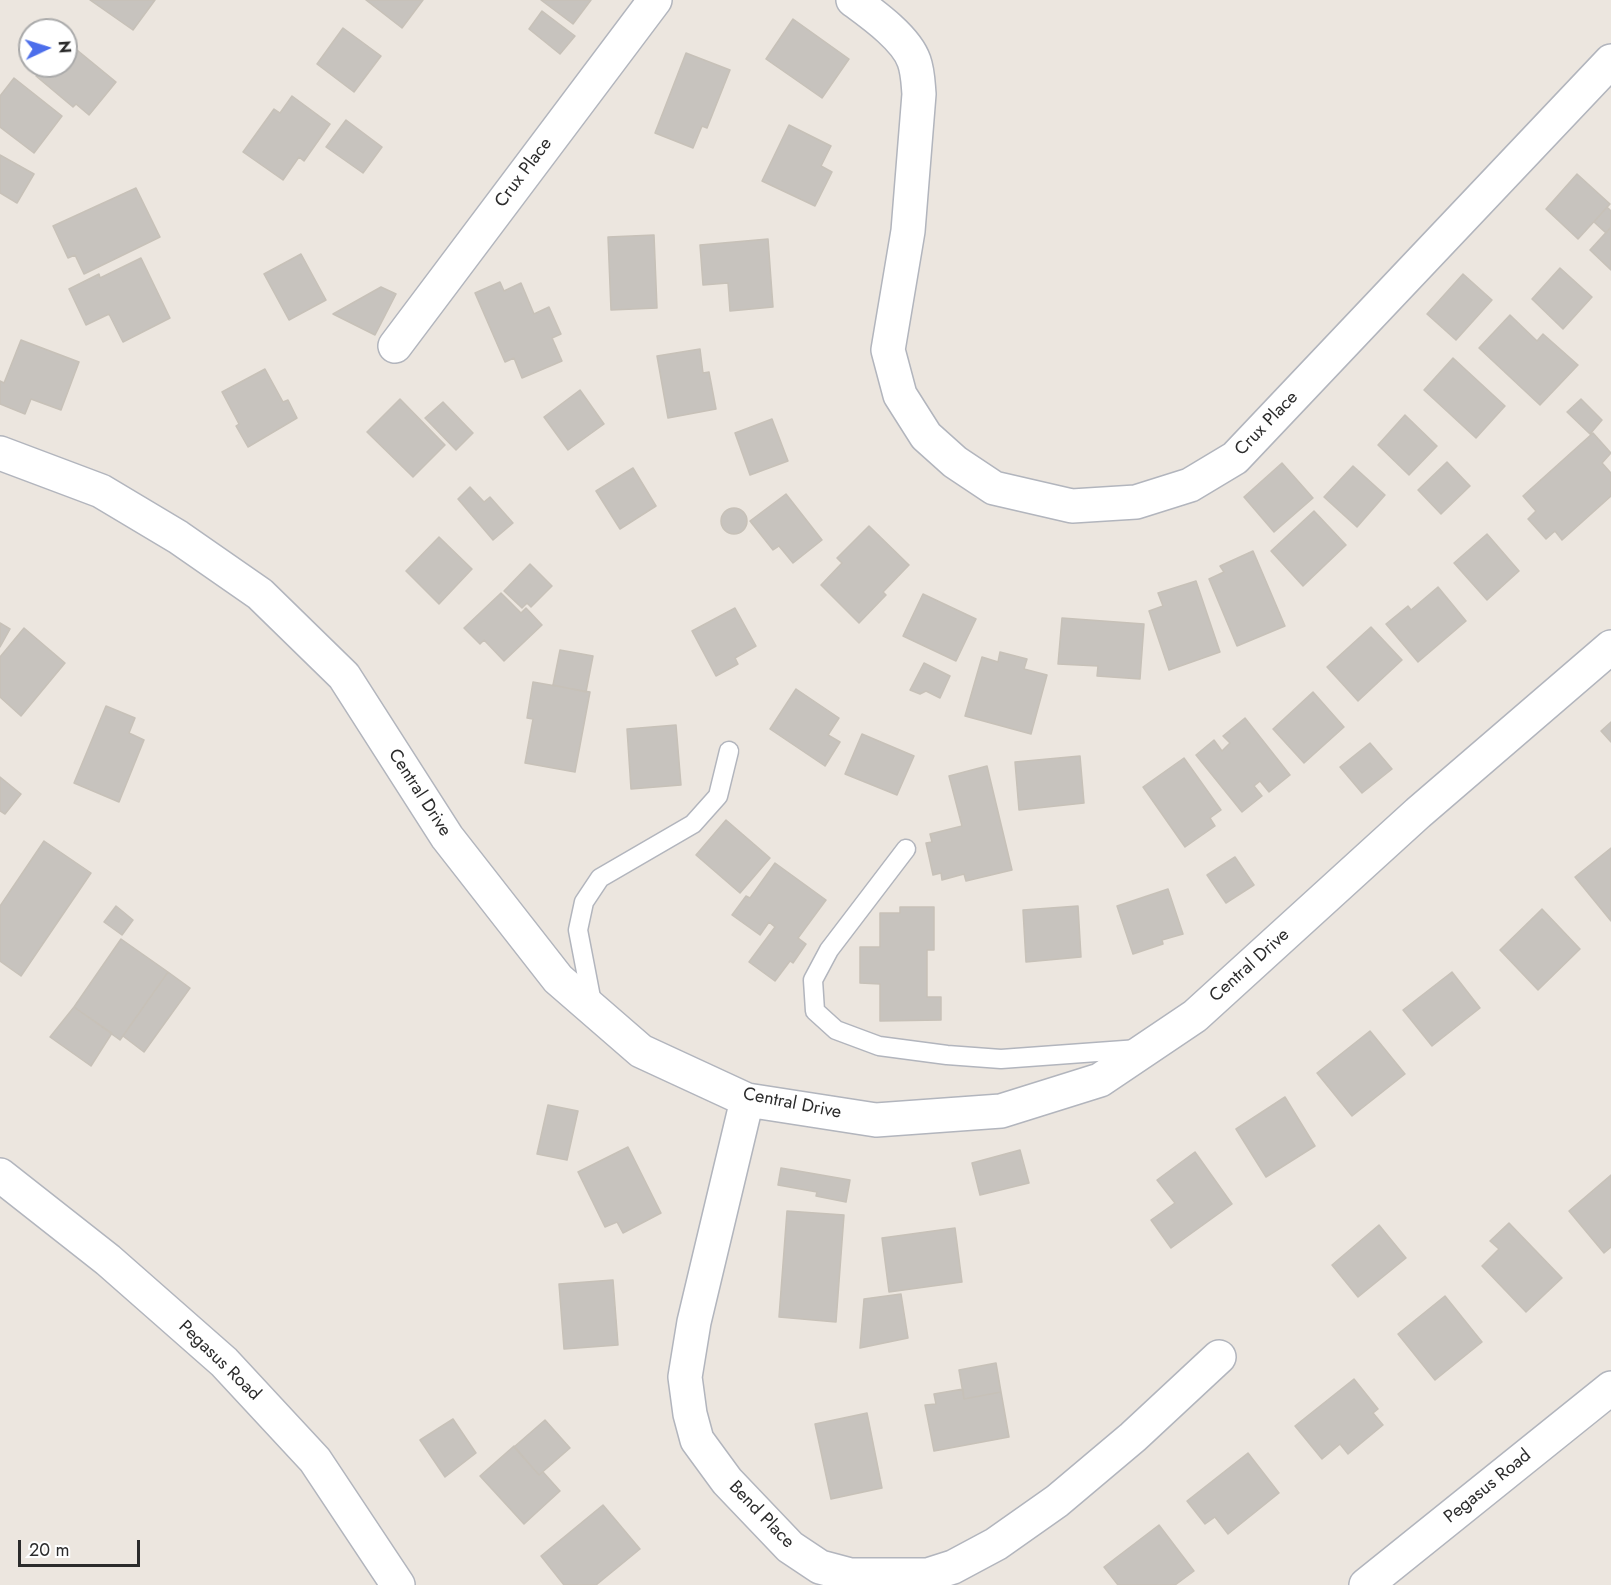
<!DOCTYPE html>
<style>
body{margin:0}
#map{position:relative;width:1611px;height:1585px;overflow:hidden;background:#ece6df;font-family:Jost,sans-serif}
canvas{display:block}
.north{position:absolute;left:18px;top:18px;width:60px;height:60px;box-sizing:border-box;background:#fff;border:2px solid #aaa;border-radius:50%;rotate:86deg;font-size:16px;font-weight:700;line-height:24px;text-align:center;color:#2b2b2b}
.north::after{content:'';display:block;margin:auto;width:21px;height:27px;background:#4c6eeb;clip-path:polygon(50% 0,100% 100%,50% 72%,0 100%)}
.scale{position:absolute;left:18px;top:1540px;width:122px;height:27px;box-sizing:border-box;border:3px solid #2b2b2b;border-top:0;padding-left:8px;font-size:18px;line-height:21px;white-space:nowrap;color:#2b2b2b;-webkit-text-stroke:4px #fff;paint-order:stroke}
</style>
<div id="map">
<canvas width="1611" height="1585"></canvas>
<div class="north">N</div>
<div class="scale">20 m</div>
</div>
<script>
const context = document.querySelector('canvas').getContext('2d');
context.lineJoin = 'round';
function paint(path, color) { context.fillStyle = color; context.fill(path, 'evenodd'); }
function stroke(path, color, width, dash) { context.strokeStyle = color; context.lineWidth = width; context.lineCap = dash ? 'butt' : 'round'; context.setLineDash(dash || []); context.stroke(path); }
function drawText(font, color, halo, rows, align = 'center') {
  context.font = font + ' Jost,sans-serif'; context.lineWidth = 6; context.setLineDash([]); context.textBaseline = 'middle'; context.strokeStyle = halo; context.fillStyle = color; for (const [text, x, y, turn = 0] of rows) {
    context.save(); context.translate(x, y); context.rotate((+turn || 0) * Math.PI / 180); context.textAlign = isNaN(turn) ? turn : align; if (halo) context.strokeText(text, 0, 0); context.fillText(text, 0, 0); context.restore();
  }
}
const building = new Path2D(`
 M90,0H155L133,30Z
 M366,0H423L402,28Z
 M541,0H591L573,24Z
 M542,11L575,36L560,54L529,29Z
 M793,19L849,59L822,98L766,59Z
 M343,28L381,56L354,92L317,64Z
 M66,41L116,82L89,115L76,104L73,107L36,76L45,66H66Z
 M686,53L730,70L707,128L702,126L693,148L655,133Z
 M14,78L62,116L34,153L0,127V96Z
 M292,96L330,124L304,161L299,157L283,180L243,152L274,109L280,113Z
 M346,120L382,147L363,173L326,147Z
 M789,125L831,146L821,166L832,172L815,206L762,181Z
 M0,155L34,174L17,203L0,193Z
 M1577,174L1610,204L1578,239L1546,209Z
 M136,188L160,237L84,274L75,255L68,258L53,226Z
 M1607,207L1611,211V227L1606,233L1594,222Z
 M1611,227V270L1590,250Z
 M654,235L657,308L611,310L608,237Z
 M768,239L773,307L730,311L728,283L703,285L700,245Z
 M301,254L326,300L289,320L264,274Z
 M141,258L170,318L123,342L109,314L86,325L69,289L99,274L100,278Z
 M1560,268L1592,297L1563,329L1532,299Z
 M1463,274L1492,300L1456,340L1427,314Z
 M500,282L504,291L521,283L534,314L549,307L561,334L552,338L562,361L522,378L514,358L505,362L475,293Z
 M381,287L396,294L375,335L333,314Z
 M1510,315L1537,341L1543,334L1578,365L1540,405L1479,348Z
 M21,340L79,362L61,410L31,399L25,414L0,404V381L4,383Z
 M700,349L703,373L709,372L716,409L668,418L657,356Z
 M1453,358L1505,406L1476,438L1424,390Z
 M265,369L283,402L288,400L297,418L248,447L236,426L239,424L222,392Z
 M580,390L604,424L568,450L544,417Z
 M400,399L445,445L413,477L367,432Z
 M1581,399L1602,420L1590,434L1567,412Z
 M443,402L473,433L456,450L425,418Z
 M1405,415L1437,446L1409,475L1378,445Z
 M772,419L788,461L750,475L735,433Z
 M1593,433L1611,453L1602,463L1611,473V496L1562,540L1555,531L1546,539L1528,519L1536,511L1523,496Z
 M1447,462L1470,486L1441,514L1418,490Z
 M1282,463L1313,498L1274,532L1244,497Z
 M1353,466L1385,495L1357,527L1324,497Z
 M633,468L656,506L620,529L596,491Z
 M470,487L484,502L490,497L513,523L493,540L458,499Z
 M786,494L822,540L793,563L779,546L773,550L750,521Z
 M721 521a13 13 0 1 1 26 0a13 13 0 1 1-26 0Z
 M1314,511L1346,545L1303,586L1271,551Z
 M869,526L909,565L883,592L886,595L859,623L821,585L842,563L837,558Z
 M1487,534L1519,571L1487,600L1454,563Z
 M439,537L472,569L439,604L406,571Z
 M1253,551L1285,626L1237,646L1209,579L1224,572L1220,566Z
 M530,564L552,586L531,607L527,603L522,608L504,591Z
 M1196,581L1220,652L1169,670L1149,611L1163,606L1158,593Z
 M1438,587L1466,621L1418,662L1386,624L1408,606L1411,610Z
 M501,593L521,613L526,608L542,625L504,661L484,640L480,644L464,628Z
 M923,594L976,619L956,661L903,636Z
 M735,608L756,646L735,658L738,664L716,676L692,631Z
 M1062,618L1144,624L1140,679L1097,676L1098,666L1058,664Z
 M0,623L10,629L0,647Z
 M1371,627L1402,660L1358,701L1327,667Z
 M24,628L65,663L21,716L0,697V657Z
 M560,650L593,656L586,692L553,685Z
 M1000,652L1027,659L1024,669L1047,675L1031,734L965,716L982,657L998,662Z
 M924,663L950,676L940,698L926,691L920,694L910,690Z
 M533,682L590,692L575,772L525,763L533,719L527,718Z
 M796,689L839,718L828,735L840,742L825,766L770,729Z
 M1313,692L1344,727L1304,763L1273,729Z
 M106,706L135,718L129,733L144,740L119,802L74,783Z
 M1245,718L1290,775L1269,792L1260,781L1254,786L1262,796L1242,812L1196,755L1214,740L1222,751L1230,743L1223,736Z
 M1611,722V742L1601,731Z
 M676,725L681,785L631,789L627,729Z
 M862,734L914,756L897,795L845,774Z
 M1370,743L1392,769L1362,793L1340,767Z
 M1080,756L1084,803L1019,810L1015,762Z
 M1184,758L1221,810L1210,818L1215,826L1185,847L1143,787Z
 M987,766L1012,870L966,881L964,874L942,880L941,873L933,875L926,843L932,842L930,834L962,826L949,776Z
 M0,777L21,794L5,814L0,811Z
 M726,820L770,858L740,893L696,855Z
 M44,841L91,873L21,976L0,961V906Z
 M1611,848V921L1575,877Z
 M1235,857L1254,885L1226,903L1207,875Z
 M775,863L826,900L798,938L806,944L793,963L790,961L775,981L749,962L775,927L769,922L760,935L732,915L746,896L750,898Z
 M1168,889L1183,934L1162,940L1163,944L1133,954L1117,906Z
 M116,906L133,920L122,935L104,922Z
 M1078,906L1081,957L1026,962L1023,910Z
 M900,907H934V950H927V997H941V1020L880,1021V984L860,983V947H880V913H900Z
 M1542,909L1580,949L1538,990L1500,950Z
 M121,939L168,972L120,1040L74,1007Z
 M168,972L190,988L144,1052L123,1036Z
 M1452,972L1480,1008L1432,1046L1403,1010Z
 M74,1007L112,1033L91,1066L50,1037Z
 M1370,1031L1405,1074L1352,1116L1317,1073Z
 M1285,1097L1315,1146L1266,1177L1236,1129Z
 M548,1105L578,1111L567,1160L537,1154Z
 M628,1147L661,1213L623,1233L617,1222L605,1227L578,1172Z
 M1020,1150L1029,1183L980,1195L972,1163Z
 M1195,1152L1232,1204L1171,1248L1151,1220L1175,1203L1157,1180Z
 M781,1168L850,1180L846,1202L816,1196L817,1192L778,1185Z
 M1611,1175V1247L1604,1253L1569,1211Z
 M787,1211L844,1215L836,1322L779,1317Z
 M1509,1223L1562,1278L1526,1312L1482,1266L1499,1249L1490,1241Z
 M1379,1225L1406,1258L1358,1297L1332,1265Z
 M955,1228L962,1282L889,1292L882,1238Z
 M613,1280L618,1345L564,1349L559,1284Z
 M901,1294L908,1338L860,1348L864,1299Z
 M1445,1296L1482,1342L1435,1380L1398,1334Z
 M996,1363L1001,1392L964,1399L959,1370Z
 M1354,1379L1378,1409L1373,1413L1383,1425L1348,1454L1340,1444L1322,1459L1295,1426Z
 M963,1389L964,1399L1001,1392L1009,1437L934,1451L925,1405L936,1404L934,1394Z
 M867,1413L882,1488L831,1499L815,1424Z
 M453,1419L476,1453L445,1477L420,1440Z
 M545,1420L570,1448L539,1475L514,1447Z
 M514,1446L539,1475L543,1472L560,1491L524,1524L480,1476Z
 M1248,1453L1279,1493L1228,1534L1215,1517L1205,1524L1187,1501Z
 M603,1505L640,1549L596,1585H564L541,1556Z
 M1159,1525L1194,1571L1175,1585H1118L1104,1567Z`);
paint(building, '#c7c3be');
stroke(building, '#c7c1b8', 1.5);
const lane = new Path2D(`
 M906,849L829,950L813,980L815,1011L836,1030L879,1046L947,1055L1001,1059L1138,1049
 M593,1008L578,930L584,902L600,878L693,824L718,796L729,751`);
const street = new Path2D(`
 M853,0C872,14 906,38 914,61C918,72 918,83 919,94L908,231L888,350L900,395L926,436L955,462L994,488L1072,506L1136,502L1190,485L1235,458L1611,61
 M395,346L655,0
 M0,453L101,491L178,537L260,594L344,676L447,837L558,979L641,1051L747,1100L876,1120L1001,1111L1100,1080L1195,1016L1418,813L1611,647
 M747,1100L694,1322L685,1377L690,1414L697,1440L727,1481L790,1547L820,1567L850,1575H928L953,1567L996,1544L1057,1501L1133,1437L1219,1357
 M0,1175L108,1260L224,1362L315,1460L398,1585
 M1366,1585L1611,1388`);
stroke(lane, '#b2b5bd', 21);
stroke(street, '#b2b5bd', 36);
stroke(lane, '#fff', 18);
stroke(street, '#fff', 33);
drawText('18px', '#2b2b2b', '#fff', [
 ["Crux Place",524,173,-53],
 ["Crux Place",1267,424,-46],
 ["Central Drive",419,793,57],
 ["Central Drive",1250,966,-42],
 ["Central Drive",792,1104,11],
 ["Pegasus Road",219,1361,44],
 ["Pegasus Road",1488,1487,-39],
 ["Bend Place",761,1515,46]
]);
</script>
